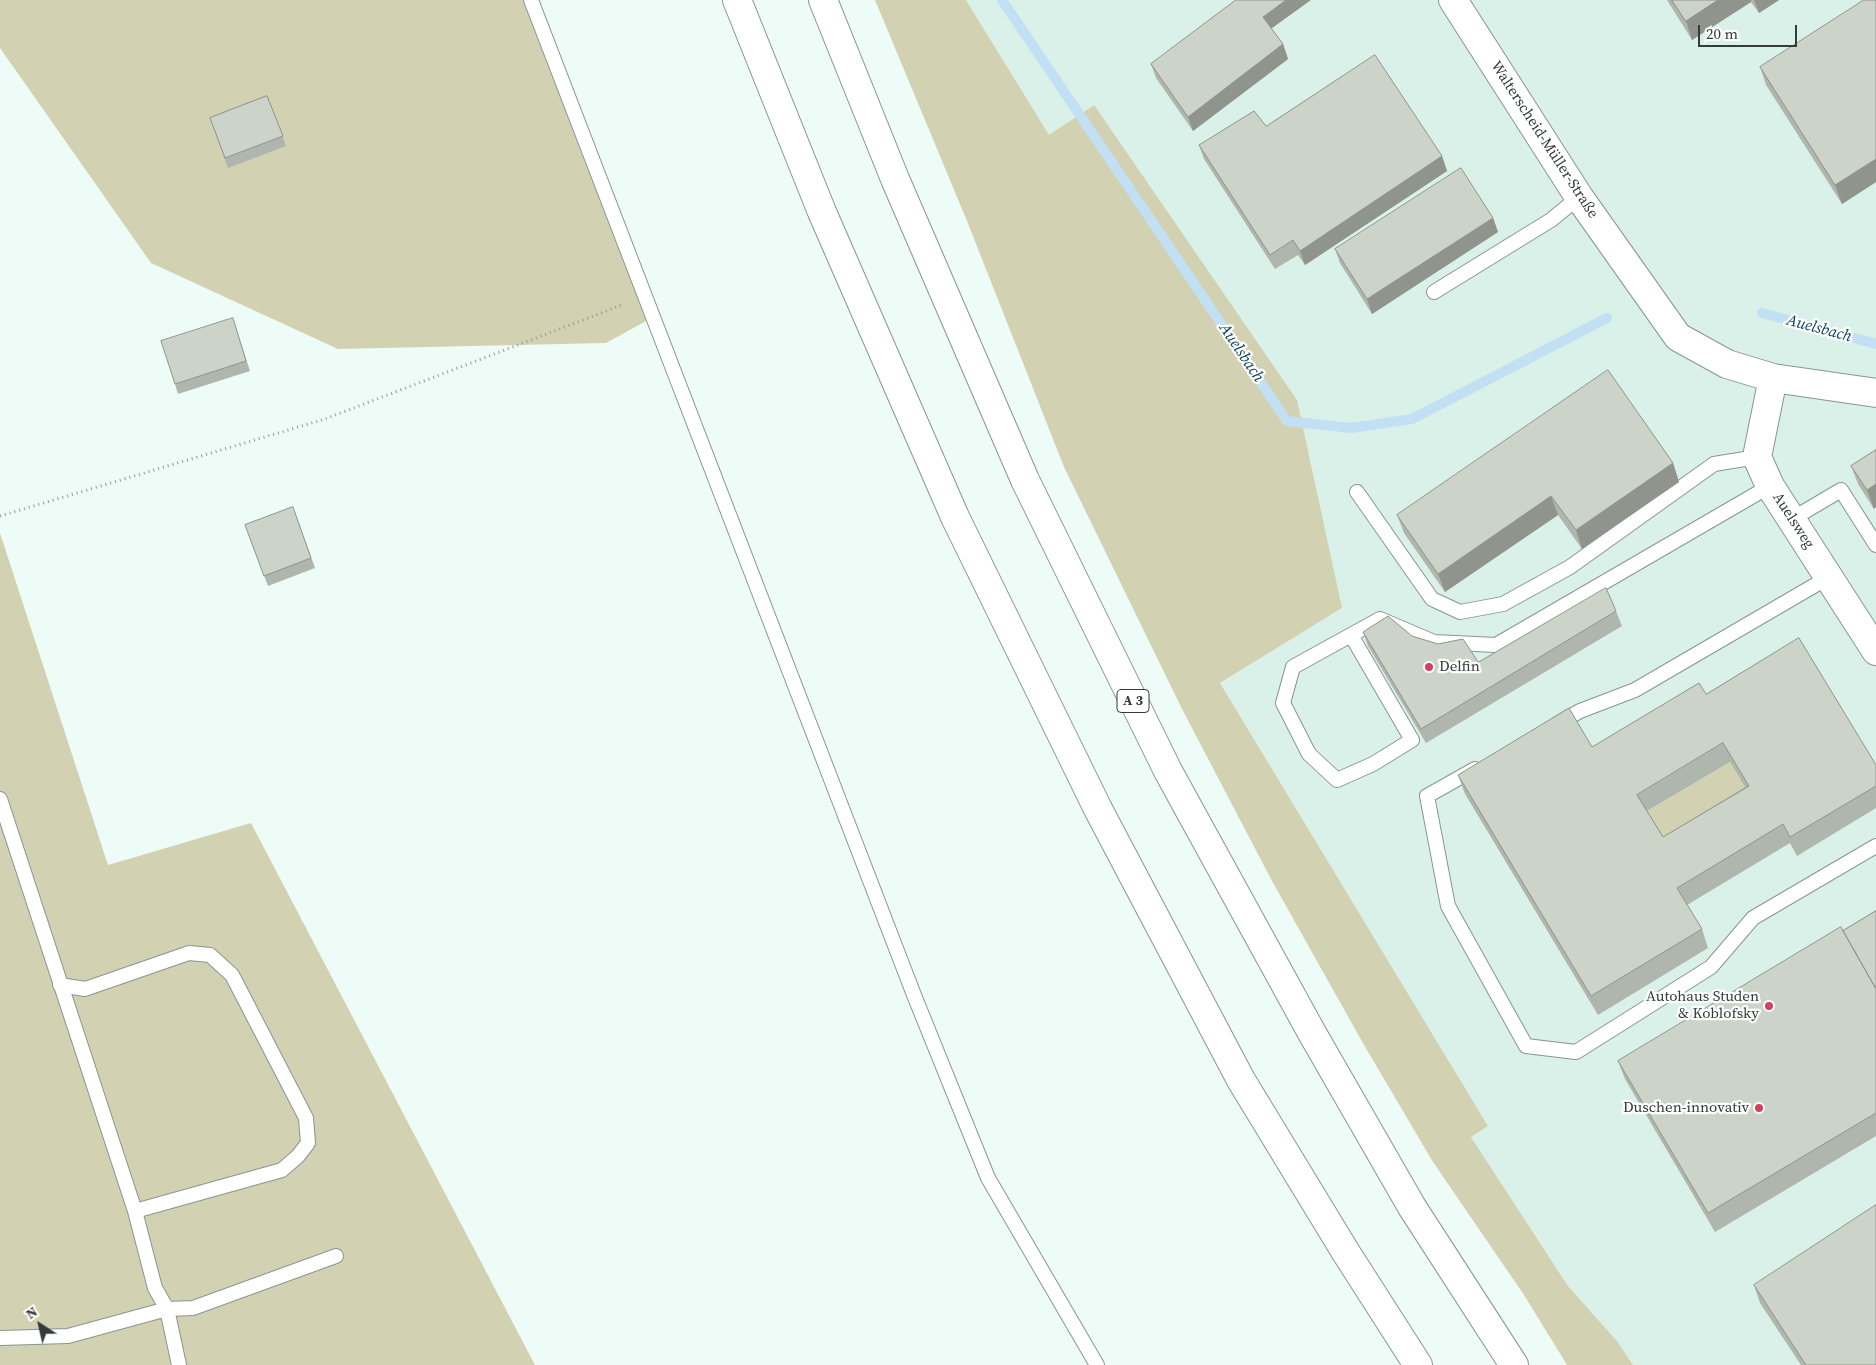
<!DOCTYPE html>
<meta charset="utf-8">
<style>
body{margin:0}
#map{position:relative;width:1876px;height:1365px;overflow:hidden;background:#eefcf7;font-family:"Source Serif 4",serif}
canvas{display:block}
.north{position:absolute;left:15px;top:1300px;width:50px;height:50px;-webkit-text-stroke:4px #fff;paint-order:stroke;rotate:325deg;font-size:14px;font-weight:700;line-height:20px;text-align:center;color:#353b39}
.north::after{content:'';display:block;margin:auto;width:18px;height:22px;background:#353b39;clip-path:polygon(50% 0,100% 100%,50% 72%,0 100%)}
.scale{position:absolute;left:1698px;top:25px;width:99px;height:22px;box-sizing:border-box;border:2px solid #353b39;border-top:0;padding-left:6px;font-size:15px;line-height:18px;white-space:nowrap;color:#353b39;-webkit-text-stroke:4px #fff;paint-order:stroke}
</style>
<div id="map">
<canvas width="1876" height="1365"></canvas>
<div class="north">N</div>
<div class="scale">20 m</div>
</div>
<script>
const context = document.querySelector('canvas').getContext('2d');
context.lineJoin = 'round';
function paint(path, color) { context.fillStyle = color; context.fill(path, 'evenodd'); }
function stroke(path, color, width, dash) { context.strokeStyle = color; context.lineWidth = width; context.lineCap = dash ? 'butt' : 'round'; context.setLineDash(dash || []); context.stroke(path); }
function drawText(font, color, halo, rows, align = 'center') {
  context.font = font + ' "Source Serif 4",serif'; context.lineWidth = 4.5; context.setLineDash([]); context.textBaseline = 'middle'; context.strokeStyle = halo; context.fillStyle = color; for (const [text, x, y, turn = 0] of rows) {
    context.save(); context.translate(x, y); context.rotate((+turn || 0) * Math.PI / 180); context.textAlign = isNaN(turn) ? turn : align; if (halo) context.strokeText(text, 0, 0); context.fillText(text, 0, 0); context.restore();
  }
}
paint(new Path2D(`
 M966,0H1876V1365H1633L1617,1341L1568,1286L1471,1137L1488,1126L1220,683L1342,608L1094,105L1049,136Z`), '#daf1e9');
paint(new Path2D(`
 M0,0H528L648,320L606,343L338,349L151,263L0,48Z
 M875,0H966L1049,135L1094,105L1297,400L1342,608L1220,683L1488,1126L1471,1137L1568,1286L1617,1341L1633,1365H1567L1524,1295L1433,1162L1364,1045L1272,881L1182,709L1064,467L967,221Z
 M0,533L108,865L251,823L535,1365H0Z
 M1730,762L1755,804L1670,856L1644,813Z`), '#d2d2b3');
stroke(new Path2D(`
 M1002,0L1287,421L1351,428L1412,419L1607,318
 M1762,313L1876,344`), '#c1e0f3', 10);
const service = new Path2D(`
 M531,0L914,995L988,1178L1097,1365
 M1434,292L1551,220L1579,197
 M1357,492L1432,599L1460,612L1503,604L1570,567L1714,464L1757,457
 M1792,519L1841,490L1876,545
 M1351,635L1412,740L1373,764L1337,780L1309,754L1283,703L1293,667L1380,619L1434,642L1496,645L1770,486
 M1557,724L1580,711L1635,690L1829,577
 M1475,769L1427,796L1448,906L1526,1046L1576,1052L1711,967L1753,918L1876,846
 M0,799L135,1211L155,1288L167,1309L179,1365
 M60,985L85,989L189,953L210,955L232,975L306,1118L308,1143L298,1156L282,1170L135,1211
 M0,1338L68,1336L167,1309L193,1308L336,1256`);
const minor = new Path2D(`
 M1453,0L1579,197L1678,337L1727,364L1773,378L1876,393
 M1773,378L1757,457L1770,486L1876,651`);
const motorway = new Path2D(`
 M737,0L822,212L955,517L1098,809L1241,1080L1345,1251L1418,1365
 M823,0L895,179L1025,480L1168,771L1312,1033L1412,1207L1514,1365`);
stroke(service, '#899591', 16);
stroke(minor, '#899591', 30);
stroke(motorway, '#899591', 30);
stroke(new Path2D(`
 M0,516L325,419L622,305`), '#919b97', 3, [1, 4]);
stroke(service, '#fff', 14);
stroke(minor, '#fff', 28);
stroke(motorway, '#fff', 28);
paint(new Path2D(`
 M1667,0H1779L1759,13L1751,2L1692,40Z
 M1876,0V182L1842,204L1766,85L1760,67Z
 M1272,29L1283,44L1288,59L1193,131L1156,78L1151,64Z
 M267,96L286,146L228,168L210,118Z
 M1266,126L1442,156L1447,171L1305,265L1298,255L1275,269L1204,159L1199,145Z
 M1493,218L1498,232L1372,314L1340,263L1335,249Z
 M236,328L250,371L178,394L175,384Z
 M1876,450L1874,509L1858,484L1851,466Z
 M1673,463L1679,482L1582,549L1558,515L1445,592L1404,533L1397,515Z
 M293,507L315,568L268,586L245,525Z
 M1616,611L1622,626L1426,743L1368,646L1363,632L1412,636L1438,644L1478,662Z
 M1706,694L1876,765V808L1797,856L1790,843L1687,905L1702,929L1708,948L1598,1015L1465,794L1458,775L1592,747ZM1730,762L1745,787L1663,837L1647,811Z
 M1876,911V1136L1715,1232L1625,1079L1618,1061Z
 M1754,1285L1876,1365H1801L1760,1303Z`), '#afb6ae');
paint(new Path2D(`
 M1286,0H1311L1268,31L1263,17Z
 M1718,0H1751V2L1692,40L1686,21Z
 M1754,0H1779L1759,13Z
 M1283,44L1288,59L1193,131L1188,117Z
 M1442,156L1447,171L1305,265L1300,251Z
 M1876,159V182L1842,204L1835,185Z
 M1493,218L1498,232L1372,314L1367,299Z
 M1673,463L1679,482L1582,549L1576,530Z
 M1876,484V507L1874,509L1867,490Z
 M1551,496L1558,515L1445,592L1438,574Z`), '#8f948d');
const building = new Path2D(`
 M1236,0H1286L1263,17L1283,44L1188,117L1151,64Z
 M1672,0H1718L1686,21Z
 M1864,0H1876V159L1835,185L1760,67Z
 M1375,55L1442,156L1300,251L1293,240L1270,255L1199,145L1254,111L1266,126Z
 M267,96L283,136L225,158L210,118Z
 M1461,168L1493,218L1367,299L1335,249Z
 M233,318L246,361L175,384L161,341Z
 M1608,370L1673,463L1576,530L1551,496L1438,574L1397,515Z
 M1876,450V484L1867,490L1851,466Z
 M293,507L311,558L264,576L245,525Z
 M1606,588L1616,611L1421,729L1363,632L1388,616L1412,636L1438,644L1463,639L1478,662Z
 M1799,638L1876,765V786L1790,837L1783,824L1677,888L1702,929L1591,996L1458,775L1569,708L1592,747L1699,683L1706,694ZM1723,743L1749,786L1663,837L1637,795Z
 M1876,911V989L1843,931Z
 M1841,927L1876,989V1113L1708,1213L1618,1061Z
 M1876,1205V1365H1806L1754,1285Z`);
paint(building, '#ccd4ca');
stroke(building, '#8f948d', 1);
for (const [x, y, r, color] of [
 [1429,667,5,"#d2425f"],
 [1769,1006,5,"#d2425f"],
 [1759,1108,5,"#d2425f"]
]) { const dot = new Path2D(); dot.arc(x, y, r, 0, 2 * Math.PI); context.fillStyle = color; context.fill(dot); stroke(dot, '#fff', 2); }
for (const [x, y, w] of [
 [1133,701,32]
]) { const box = new Path2D(); box.roundRect(x - w / 2, y - 11.5, w, 23, 4); context.fillStyle = '#fff'; context.fill(box); stroke(box, '#353b39', 1); }
drawText('bold 14px', '#353b39', null, [
 ["A 3",1133,701]
]);
drawText('15px', '#353b39', '#fff', [
 ["Walterscheid-Müller-Straße",1544,140,57],
 ["Auelsweg",1793,521,57]
]);
drawText('15px', '#353b39', '#fff', [
 ["Delfin",1439,667,"left"],
 ["Autohaus Studen",1759,997],
 ["& Koblofsky",1759,1014],
 ["Duschen-innovativ",1749,1108]
], 'right');
drawText('italic 16px', '#0b4460', '#fff', [
 ["Auelsbach",1819,329,15],
 ["Auelsbach",1241,353,56]
]);
</script>
